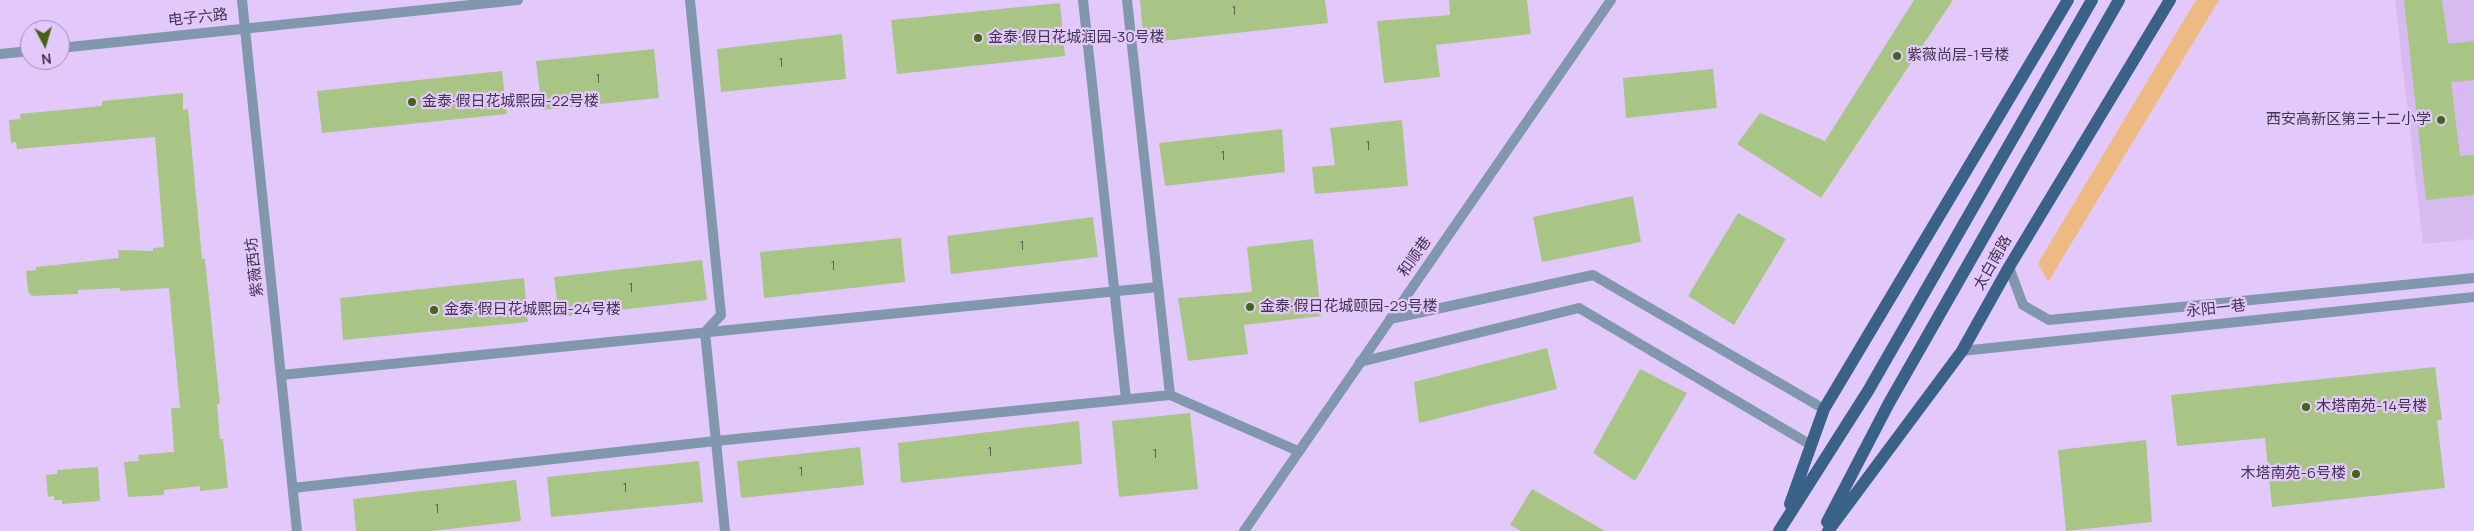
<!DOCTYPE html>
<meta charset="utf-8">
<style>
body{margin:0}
#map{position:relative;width:2474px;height:531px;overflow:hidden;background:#e3c9fb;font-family:Manrope,sans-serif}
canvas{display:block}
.north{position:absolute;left:20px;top:20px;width:50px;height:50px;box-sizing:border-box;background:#e3c9fb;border:1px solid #a28db5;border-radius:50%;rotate:174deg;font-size:14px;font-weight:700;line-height:20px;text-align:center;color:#41344d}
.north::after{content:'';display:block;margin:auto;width:18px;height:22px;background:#466417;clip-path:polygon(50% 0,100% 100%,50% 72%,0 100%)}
</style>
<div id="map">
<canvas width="2474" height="531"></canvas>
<div class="north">N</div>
</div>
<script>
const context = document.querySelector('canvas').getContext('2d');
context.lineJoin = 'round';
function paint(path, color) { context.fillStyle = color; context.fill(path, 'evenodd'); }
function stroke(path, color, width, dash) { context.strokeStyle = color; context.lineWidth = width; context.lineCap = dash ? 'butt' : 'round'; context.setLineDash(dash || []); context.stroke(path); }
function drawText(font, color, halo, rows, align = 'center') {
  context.font = font + ' Manrope,"Noto Sans SC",sans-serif'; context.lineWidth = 4.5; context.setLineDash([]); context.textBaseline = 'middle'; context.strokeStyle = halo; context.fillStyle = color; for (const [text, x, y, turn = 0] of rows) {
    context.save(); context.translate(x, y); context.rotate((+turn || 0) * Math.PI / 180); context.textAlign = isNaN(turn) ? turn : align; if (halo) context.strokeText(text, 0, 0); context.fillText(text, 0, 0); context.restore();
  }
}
paint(new Path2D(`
 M2395,0H2474V239L2423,244Z`), '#d7baef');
paint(new Path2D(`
 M2196,0H2219L2048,282L2038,263Z`), '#edba83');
paint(new Path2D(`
 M1140,0H1325L1328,23L1144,43Z
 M1449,0H1527L1531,34L1436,45L1440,77L1384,83L1377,21L1450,15Z
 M1914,0H1953L1821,198L1737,144L1760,113L1825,141Z
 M2404,0H2442L2448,44L2474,41V80L2451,82L2460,156L2474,155V195L2426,200Z
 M1060,3L1065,56L897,74L891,20Z
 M842,34L846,79L721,92L717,49Z
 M654,49L659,98L542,110L536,61Z
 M1713,69L1717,108L1626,118L1623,78Z
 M502,71L507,114L322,133L317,91Z
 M183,93V110L188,109L202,259H205L220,404H217L220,439H223L228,488L200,491V486L164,490V495L128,497L124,462L139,461L138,455L174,452L171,408H180L169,288L120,291V288L78,290V294L32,296L28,292L26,271L36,270V267L119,258L118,250L153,251V248L164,247L155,137L17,149L16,142L11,143L9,120L21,119L20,114L102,106V101Z
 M1402,120L1408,186L1315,194L1312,167L1335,165L1330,128Z
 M1282,129L1285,172L1165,186L1159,143Z
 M1633,196L1641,242L1542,262L1533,217Z
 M1738,213L1786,239L1734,325L1688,296Z
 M1093,217L1098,257L951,274L947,236Z
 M901,238L905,282L764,298L760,252Z
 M1313,239L1321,316L1244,325L1248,354L1188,361L1178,298L1252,292L1247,247Z
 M702,260L707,300L559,317L554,277Z
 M524,278L528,322L343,340L340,298Z
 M1547,348L1557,389L1419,423L1414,382Z
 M2435,367L2442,420H2437L2445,488L2272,507L2265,438L2177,446L2171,395Z
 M1640,369L1687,393L1635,481L1593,453Z
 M1190,413L1198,489L1119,497L1112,421Z
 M1079,421L1082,464L901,483L898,443Z
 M2146,440L2152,522L2066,531L2058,450Z
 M860,447L864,485L741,498L737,461Z
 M699,461L703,502L551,517L547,477Z
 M98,467L100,501L62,504V500H54V496L48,497L46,475L57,474V470Z
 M516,480L521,521L431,531H356L353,499Z
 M1532,489L1605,531H1521L1510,525Z`), '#a8c586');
stroke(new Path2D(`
 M690,0L721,315L705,332L725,531
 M1083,0L1126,399
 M1127,0L1170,395
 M1390,319L1593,275L1824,409
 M1360,362L1579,308L1811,445
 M281,375L1158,287
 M293,488L716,441L1170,395L1298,451`), '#8197ad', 10);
stroke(new Path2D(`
 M242,0L297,531
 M60,48L518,0
 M0,54L30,51
 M2009,267L2023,305L2049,320L2474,278
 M1962,351L2474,297
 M1244,531L1611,0`), '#8197ad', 10);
stroke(new Path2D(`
 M1790,504L1824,409L2068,0
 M1827,522L1889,403L2119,0
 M1779,531L1868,391L2092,0
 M1828,531L1962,351L2009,267L2170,0`), '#3a6288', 12);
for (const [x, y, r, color] of [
 [978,38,5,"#466417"],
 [1897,56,5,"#466417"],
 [412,102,5,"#466417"],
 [2441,120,5,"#466417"],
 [1250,307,5,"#466417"],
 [434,310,5,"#466417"],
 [2306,407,5,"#466417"],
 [2356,474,5,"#466417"]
]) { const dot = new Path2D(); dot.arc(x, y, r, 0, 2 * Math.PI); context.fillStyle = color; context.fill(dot); stroke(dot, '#e3c9fb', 2); }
drawText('12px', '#5b585b', null, [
 ["1",1234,12],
 ["1",781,64],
 ["1",598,80],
 ["1",1368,147],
 ["1",1223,157],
 ["1",1022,247],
 ["1",833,267],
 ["1",631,289],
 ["1",990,453],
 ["1",1155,455],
 ["1",801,473],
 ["1",625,489],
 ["1",437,510]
]);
drawText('15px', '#41344d', '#e3c9fb', [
 ["电子六路",198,18,-6],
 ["和顺巷",1415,257,-55],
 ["太白南路",1993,263,-60],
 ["紫薇西坊",255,267,-96],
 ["永阳一巷",2216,309,-6]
]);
drawText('15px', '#41344d', '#e3c9fb', [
 ["金泰·假日花城润园-30号楼",988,38],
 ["紫薇尚层-1号楼",1907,56],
 ["金泰·假日花城熙园-22号楼",422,102],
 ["西安高新区第三十二小学",2431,120,"right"],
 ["金泰·假日花城颐园-29号楼",1260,307],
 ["金泰·假日花城熙园-24号楼",444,310],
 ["木塔南苑-14号楼",2316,407],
 ["木塔南苑-6号楼",2346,474,"right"]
], 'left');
</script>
